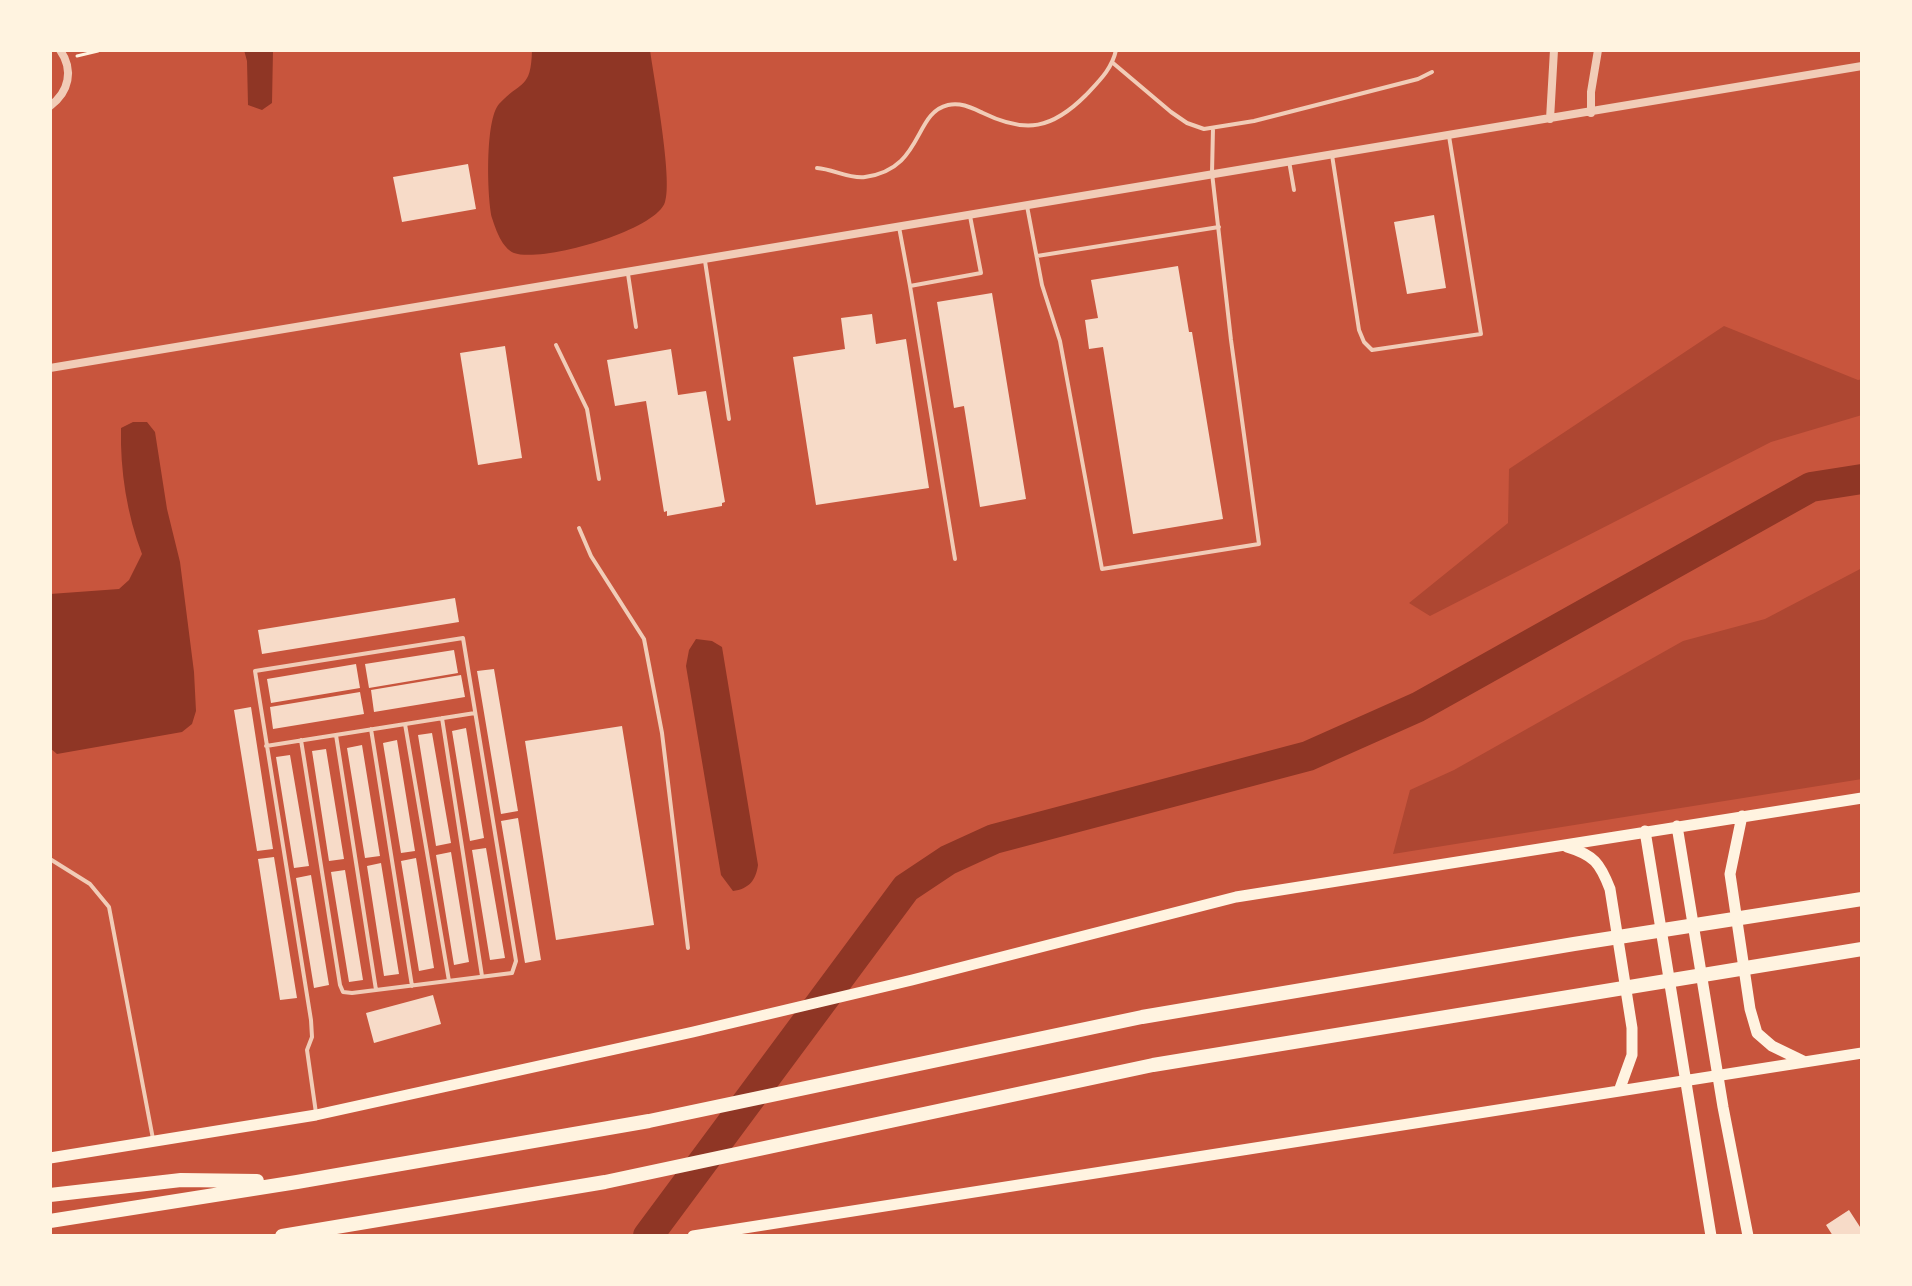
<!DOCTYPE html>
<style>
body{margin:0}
#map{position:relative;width:1912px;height:1286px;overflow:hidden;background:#c8553d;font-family:Manrope,sans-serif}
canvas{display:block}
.frame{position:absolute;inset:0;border:52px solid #fff3e0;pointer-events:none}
</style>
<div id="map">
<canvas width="1912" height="1286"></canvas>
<div class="frame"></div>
</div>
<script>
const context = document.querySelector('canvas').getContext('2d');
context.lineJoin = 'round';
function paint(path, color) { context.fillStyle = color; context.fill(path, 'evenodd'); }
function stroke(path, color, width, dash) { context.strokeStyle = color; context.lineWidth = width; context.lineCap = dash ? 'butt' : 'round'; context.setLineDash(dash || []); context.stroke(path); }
paint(new Path2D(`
 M1724,326L1858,380L1862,379V415L1771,442L1430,616L1409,603L1508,523L1509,469Z
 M1862,568V779L1393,854L1410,790L1454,770L1683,641L1765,619Z`), '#ae4732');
paint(new Path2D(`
 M244,50H273L272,103L262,110L248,105L247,61Z
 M532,50H650C654,79 673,180 665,202C656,231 541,263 514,253C502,248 496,230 492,218C487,196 485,120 499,104C521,80 531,90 532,50Z
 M133,422H147L155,432L167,509L180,562L194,672L196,711L192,724L182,732L57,754L50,748V594L119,589L129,580L142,554C127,515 120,471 121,428Z
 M696,639L712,641L722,647L758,865C756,880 749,889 733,891L721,875L686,666L689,650Z`), '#8f3625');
stroke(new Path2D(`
 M648,1236L906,888L948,860L994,839L1308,756L1418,707L1811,487L1862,479`), '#8f3625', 30);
paint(new Path2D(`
 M468,164L476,209L402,222L393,177Z
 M1434,215L1446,288L1407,294L1394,222Z
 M1178,266L1189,332H1192L1223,519L1133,534L1103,347L1089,349L1085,320L1098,318L1091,280Z
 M992,293L1026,499L980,507L964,406L954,408L937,302Z
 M872,314L876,344L906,339L929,488L816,505L793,357L845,349L841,318Z
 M505,346L522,458L478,465L460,353Z
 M671,349L678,395L706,391L725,502L722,503V506L667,516V511L664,512L646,401L615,406L607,360Z
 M455,598L459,622L262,654L258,630Z
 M454,650L458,673L369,688L365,664Z
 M356,664L360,688L271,703L267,679Z
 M494,669L518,811L501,814L477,671Z
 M461,675L465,697L374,712L371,690Z
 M360,692L364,714L273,729L270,707Z
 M251,707L273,849L257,851L234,710Z
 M622,726L654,925L556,940L525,741Z
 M466,728L484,838L470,841L452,731Z
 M432,733L451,843L436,846L418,735Z
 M397,740L415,851L401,853L383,743Z
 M362,745L380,856L365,858L347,748Z
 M326,749L344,859L329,861L312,751Z
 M290,755L309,866L294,868L276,757Z
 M518,818L541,960L525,963L501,821Z
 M486,848L505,958L490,960L472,850Z
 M451,852L469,962L454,965L436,855Z
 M274,857L297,998L280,1000L258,859Z
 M416,858L434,968L419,971L401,861Z
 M381,863L399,974L384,976L367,866Z
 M345,870L363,980L349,982L331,872Z
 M311,875L329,985L314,988L296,878Z
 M433,995L441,1024L374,1043L366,1013Z
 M1849,1210L1862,1230V1236H1833L1826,1225Z`), '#f7dbc8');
stroke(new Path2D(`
 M77,56L98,51`), '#fff3e0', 3);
stroke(new Path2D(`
 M1113,63L1171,112L1187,123L1204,129L1254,121L1418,79L1432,72
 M1332,155L1359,330L1364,342L1372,350L1481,334L1449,136
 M1289,161L1294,190
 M817,168C833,169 849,179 865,177C924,169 913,113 948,105C961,102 972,108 983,113C1026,134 1052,129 1086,95C1099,81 1112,69 1116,50
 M1027,206L1042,285L1060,341L1102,569L1259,544L1231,340L1212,173L1213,128
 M899,227L910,286L981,273L970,216
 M1037,256L1219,227
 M705,261L729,419
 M628,274L636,327
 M910,286L955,559
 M556,345L587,409L599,479
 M579,528L591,556L644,639L662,733L688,948
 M442,718L482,976
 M405,724L449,981
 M371,729L412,986
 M336,735L376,990
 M301,740L340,985L343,992L352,993L512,973L516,961L463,638L255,671L311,1020L312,1037L307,1050L316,1113
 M266,746L475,713
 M50,859L90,884L109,907L153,1139`), '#f1ccb7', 4);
stroke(new Path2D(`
 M50,106C69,92 74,70 60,50
 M1591,113V92L1598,50
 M1550,119L1554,50
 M50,368L1862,66`), '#f1ccb7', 8);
stroke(new Path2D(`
 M1742,816L1730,874L1750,1009L1757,1033L1772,1046L1803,1061
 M1677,826L1723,1107L1748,1236
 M1645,831L1711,1236
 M1567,847C1594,855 1600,863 1610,889L1632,1028V1055L1619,1091
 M50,1158L316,1115L693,1032L912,980L1236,897L1862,798
 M693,1236L1862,1053`), '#fff3e0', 11);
stroke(new Path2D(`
 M50,1195L181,1180L257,1181
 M50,1221L297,1182L649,1121L1142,1017L1574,944L1862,899
 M282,1236L605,1182L1153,1065L1862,949`), '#fff3e0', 14);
</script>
